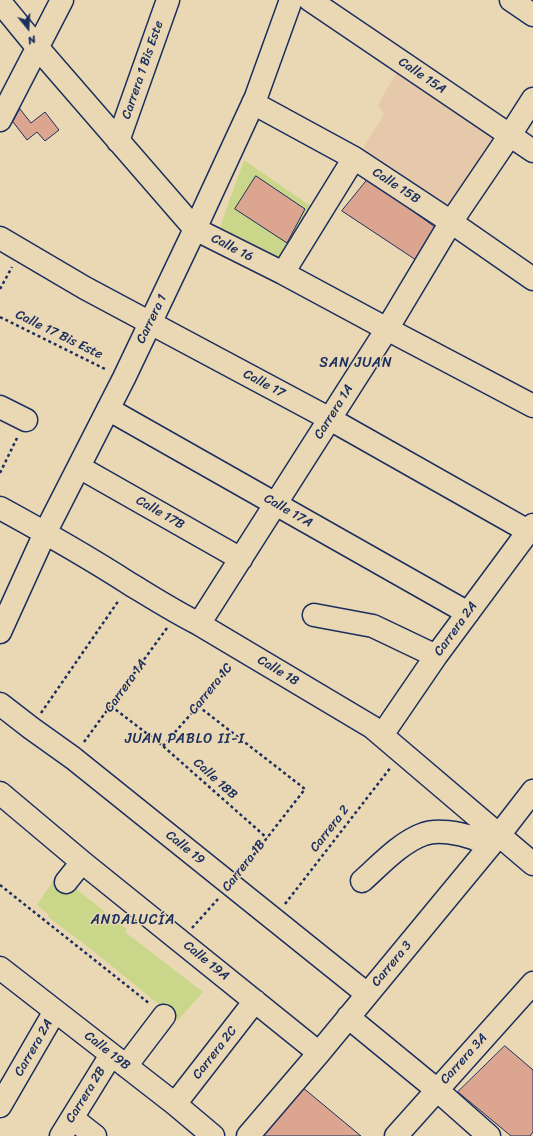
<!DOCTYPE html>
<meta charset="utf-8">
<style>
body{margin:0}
#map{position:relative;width:533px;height:1136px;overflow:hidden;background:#ead8b5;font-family:Sriracha,sans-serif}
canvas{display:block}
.north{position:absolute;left:8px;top:8px;width:40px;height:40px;-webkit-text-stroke:3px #ead8b5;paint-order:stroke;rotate:162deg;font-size:11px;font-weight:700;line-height:16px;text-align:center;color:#1b2f5e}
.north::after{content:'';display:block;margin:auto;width:14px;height:18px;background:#1b2f5e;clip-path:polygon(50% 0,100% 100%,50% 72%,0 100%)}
</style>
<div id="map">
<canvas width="533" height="1136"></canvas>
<div class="north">N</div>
</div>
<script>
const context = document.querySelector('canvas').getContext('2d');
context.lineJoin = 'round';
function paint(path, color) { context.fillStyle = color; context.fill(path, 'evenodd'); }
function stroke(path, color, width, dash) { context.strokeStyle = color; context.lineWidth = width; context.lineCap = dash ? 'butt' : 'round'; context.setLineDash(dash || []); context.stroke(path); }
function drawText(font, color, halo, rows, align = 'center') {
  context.font = font + ' Sriracha,sans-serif'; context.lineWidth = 3; context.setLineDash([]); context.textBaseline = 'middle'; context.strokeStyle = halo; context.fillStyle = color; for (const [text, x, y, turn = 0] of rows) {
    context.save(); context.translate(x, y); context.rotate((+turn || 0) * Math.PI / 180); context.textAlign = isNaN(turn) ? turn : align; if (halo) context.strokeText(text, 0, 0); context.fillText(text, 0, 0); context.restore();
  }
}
paint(new Path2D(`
 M396,73L498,140L452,208L363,148L384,114L378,105Z`), '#e6c9aa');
paint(new Path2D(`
 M244,160L315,209L282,264L219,230Z
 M55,878L68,887L70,884L127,929L125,932L203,992L178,1020L87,946L48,917L49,915L37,905Z`), '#cad78a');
const building = new Path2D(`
 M20,109L31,123L45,112L59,130L45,141L37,132L27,140L13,122Z
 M256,176L305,209L287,243L235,209Z
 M368,179L435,227L416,260L342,211Z
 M505,1046L533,1070V1132L530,1136H511L458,1092Z
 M302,1087L361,1136H261Z`);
paint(building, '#dba590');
stroke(building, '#1b2f5e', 1);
const minor = new Path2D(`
 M310,0L533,151
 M511,0L533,15
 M0,2L37,47L195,229L283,273L387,329L533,406
 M253,103L354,158L451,222L533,279
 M0,120L62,0
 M118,141L168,0
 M0,238L85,288L330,419L528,531
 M283,273L354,158
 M0,407L26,420
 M108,409L468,613
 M79,467L241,559
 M0,508C44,532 88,557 130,584C153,598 175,612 199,624L372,727L533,864
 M314,615L373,626L436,656
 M199,624L387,329L451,222L510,135L533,99
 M0,632L45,533L124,378L195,229L256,97L291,0
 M0,704L31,728L73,758L367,994
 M382,735L436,656L533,525
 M0,793L82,862L319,1053
 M362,881C380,865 401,842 424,834C437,829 460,833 473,838C478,840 484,843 490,846
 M66,882L82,862
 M0,968L175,1104L213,1136
 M348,1017L437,1090L489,1136
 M126,1066L164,1016
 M175,1104L255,1001
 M0,1106L55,1011
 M72,1118L95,1136
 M61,1136L111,1055
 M248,1136L319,1053L499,835L533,791
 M396,1136L533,983`);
stroke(minor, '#1b2f5e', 25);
stroke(new Path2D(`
 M0,289L12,267
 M0,317L107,370
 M0,473L17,438
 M111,706L163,746L267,838
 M198,706L305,789L242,870
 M41,713L119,600
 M84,742L167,628
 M163,746L198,706L231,665
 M0,885L150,1004
 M285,904L391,767
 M192,928L218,899`), '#1b2f5e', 2.5, [3, 3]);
stroke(minor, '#ead8b5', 22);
drawText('13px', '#1b2f5e', '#ead8b5', [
 ["Carrera 1 Bis Este",143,70,-71],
 ["Calle 15A",422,76,34],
 ["Calle 15B",396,186,33],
 ["Calle 16",232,248,27],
 ["Carrera 1",152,319,-64],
 ["Calle 17 Bis Este",59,335,26],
 ["Calle 17",264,384,28],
 ["Carrera 1A",334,412,-58],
 ["Calle 17A",288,511,30],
 ["Calle 17B",160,513,30],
 ["Carrera 2A",456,629,-54],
 ["Calle 18",278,671,31],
 ["Carrera 1A",126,686,-54],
 ["Carrera 1C",211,689,-51],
 ["Calle 18B",215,779,42],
 ["Carrera 2",330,829,-52],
 ["Calle 19",185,848,39],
 ["Carrera 1B",244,866,-52],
 ["Calle 19A",206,961,39],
 ["Carrera 3",392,964,-50],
 ["Carrera 2A",34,1048,-60],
 ["Calle 19B",107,1051,38],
 ["Carrera 2C",215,1053,-52],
 ["Carrera 3A",464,1059,-48],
 ["Carrera 2B",86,1095,-58]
]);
context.letterSpacing = '1px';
drawText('14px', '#1b2f5e', '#ead8b5', [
 ["SAN JUAN",356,363],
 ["JUAN PABLO II-I",185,739],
 ["ANDALUCÍA",133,920]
]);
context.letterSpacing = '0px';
</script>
